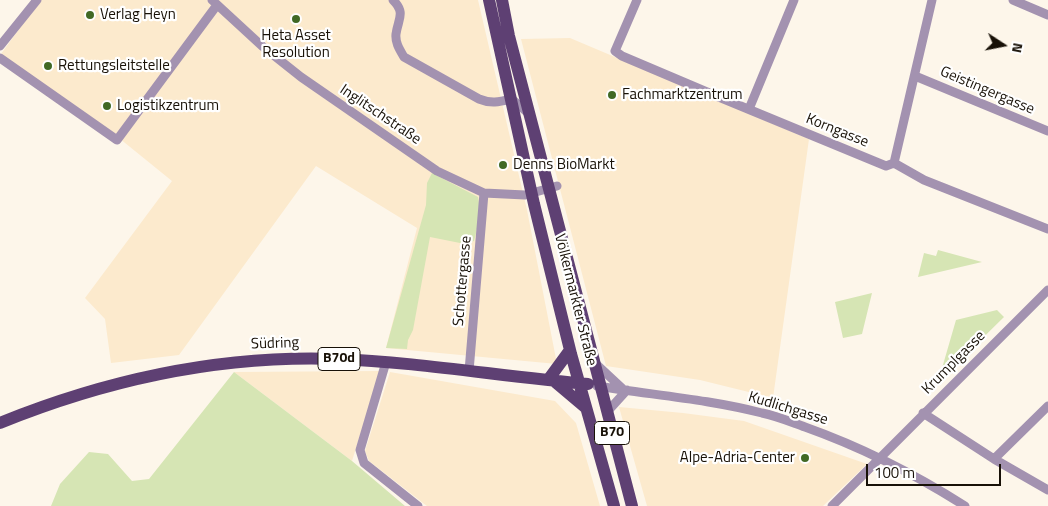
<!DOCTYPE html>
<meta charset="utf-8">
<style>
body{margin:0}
#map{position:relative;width:1048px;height:506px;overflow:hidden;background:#fdf6ea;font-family:"Titillium Web",sans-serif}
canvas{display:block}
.north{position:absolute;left:978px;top:20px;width:50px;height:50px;-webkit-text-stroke:4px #fff;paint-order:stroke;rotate:101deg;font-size:14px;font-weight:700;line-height:20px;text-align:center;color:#181107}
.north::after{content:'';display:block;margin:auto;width:18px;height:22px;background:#181107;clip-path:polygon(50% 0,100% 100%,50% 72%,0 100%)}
.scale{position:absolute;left:866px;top:464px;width:135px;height:22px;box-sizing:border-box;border:2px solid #181107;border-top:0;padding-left:6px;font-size:15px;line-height:18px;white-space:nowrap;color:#181107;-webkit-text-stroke:4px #fff;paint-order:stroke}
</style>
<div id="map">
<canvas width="1048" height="506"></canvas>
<div class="north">N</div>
<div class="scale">100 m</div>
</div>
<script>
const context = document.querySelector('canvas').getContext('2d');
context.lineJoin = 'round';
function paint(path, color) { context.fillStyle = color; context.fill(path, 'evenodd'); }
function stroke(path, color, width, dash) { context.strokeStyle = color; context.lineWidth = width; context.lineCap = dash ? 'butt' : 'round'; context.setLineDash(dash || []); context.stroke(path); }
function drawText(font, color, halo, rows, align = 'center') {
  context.font = font + ' "Titillium Web",sans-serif'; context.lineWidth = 4.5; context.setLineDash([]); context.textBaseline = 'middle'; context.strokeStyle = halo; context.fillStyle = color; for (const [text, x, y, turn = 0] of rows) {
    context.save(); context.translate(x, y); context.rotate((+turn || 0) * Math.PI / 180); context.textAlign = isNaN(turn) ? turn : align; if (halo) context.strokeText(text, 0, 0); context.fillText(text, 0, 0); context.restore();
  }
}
paint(new Path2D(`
 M40,0H478L527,210L557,364L386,348L417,228L316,166L179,355L111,363L105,319L85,298L172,181L114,134L1,54Z
 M570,38L809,139L773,398L700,380L606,366L521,39Z
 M380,371L352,461L234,372Z
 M390,372L555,401L576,423L600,506H427L423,503L369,461L365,451Z
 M619,407L683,413L744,421L867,464L823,506H647Z`), '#fceacd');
paint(new Path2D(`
 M432,173L478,197C481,209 478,228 474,241L465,244L430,237L413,330L408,340L407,349L386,348L426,205L427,183Z
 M938,250L982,262L918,277L924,253L936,256Z
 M872,293L862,334L843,338L835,302Z
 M997,310L1004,317L938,382L956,320Z
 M234,372L352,461L405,506H51L60,484L89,452L108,454L132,481L149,479Z`), '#d6e5b4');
stroke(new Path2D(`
 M212,0L262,46L301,77L437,171L484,193L525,195L557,186
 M393,0C406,13 398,19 396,34C395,43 400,50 404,57L479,99C491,104 499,102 512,99L529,114
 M637,0L615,51L622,56L714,95L886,166L894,163L924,180L1048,229
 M1013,0L1048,15
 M0,46L37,0
 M0,58L117,140L217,5
 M915,76L1048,131
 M749,109L794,0
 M894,163L932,0
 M386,362L360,450L364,463L418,506
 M595,363L624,390
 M469,371L484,193
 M597,386C652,395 707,399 762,413C777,416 791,422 805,427C864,448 913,473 965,506
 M607,412L627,390
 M923,413L994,459L1048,490
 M994,459L1048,406
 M832,506L1048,290`), '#a392b0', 9);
stroke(new Path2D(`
 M489,0L534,204L571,354L614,506
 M502,0L509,36L632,506
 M548,380L570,350
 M554,381L586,408
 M0,423C106,380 220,355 336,359C420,362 504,377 588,384`), '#5e4073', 12);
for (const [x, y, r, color] of [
 [90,15,5,"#416925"],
 [296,19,5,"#416925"],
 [48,66,5,"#416925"],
 [612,95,5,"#416925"],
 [107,106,5,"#416925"],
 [503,165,5,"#416925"],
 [805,458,5,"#416925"]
]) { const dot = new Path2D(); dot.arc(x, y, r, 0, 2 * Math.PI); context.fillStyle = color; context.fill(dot); stroke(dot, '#fff', 2); }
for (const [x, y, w] of [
 [339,359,42],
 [612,433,35]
]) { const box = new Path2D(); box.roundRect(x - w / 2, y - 11.5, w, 23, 4); context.fillStyle = '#fff'; context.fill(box); stroke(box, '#181107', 1); }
drawText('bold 14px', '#181107', null, [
 ["B70d",339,359],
 ["B70",612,433]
]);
drawText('15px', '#181107', '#fff', [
 ["Verlag Heyn",100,15],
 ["Heta Asset",296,36,"center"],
 ["Resolution",296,53,"center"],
 ["Rettungsleitstelle",58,66],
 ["Fachmarktzentrum",622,95],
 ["Logistikzentrum",117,106],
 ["Denns BioMarkt",513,165],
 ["Alpe-Adria-Center",795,458,"right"]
], 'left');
drawText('15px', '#181107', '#fff', [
 ["Geistingergasse",987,91,23],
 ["Inglitschstraße",380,115,34],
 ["Korngasse",837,131,22],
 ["Schottergasse",463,281,-85],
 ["Völkermarkter Straße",575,300,76],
 ["Südring",275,344,-2],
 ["Krumplgasse",954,363,-45],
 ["Kudlichgasse",788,409,17]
]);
</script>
